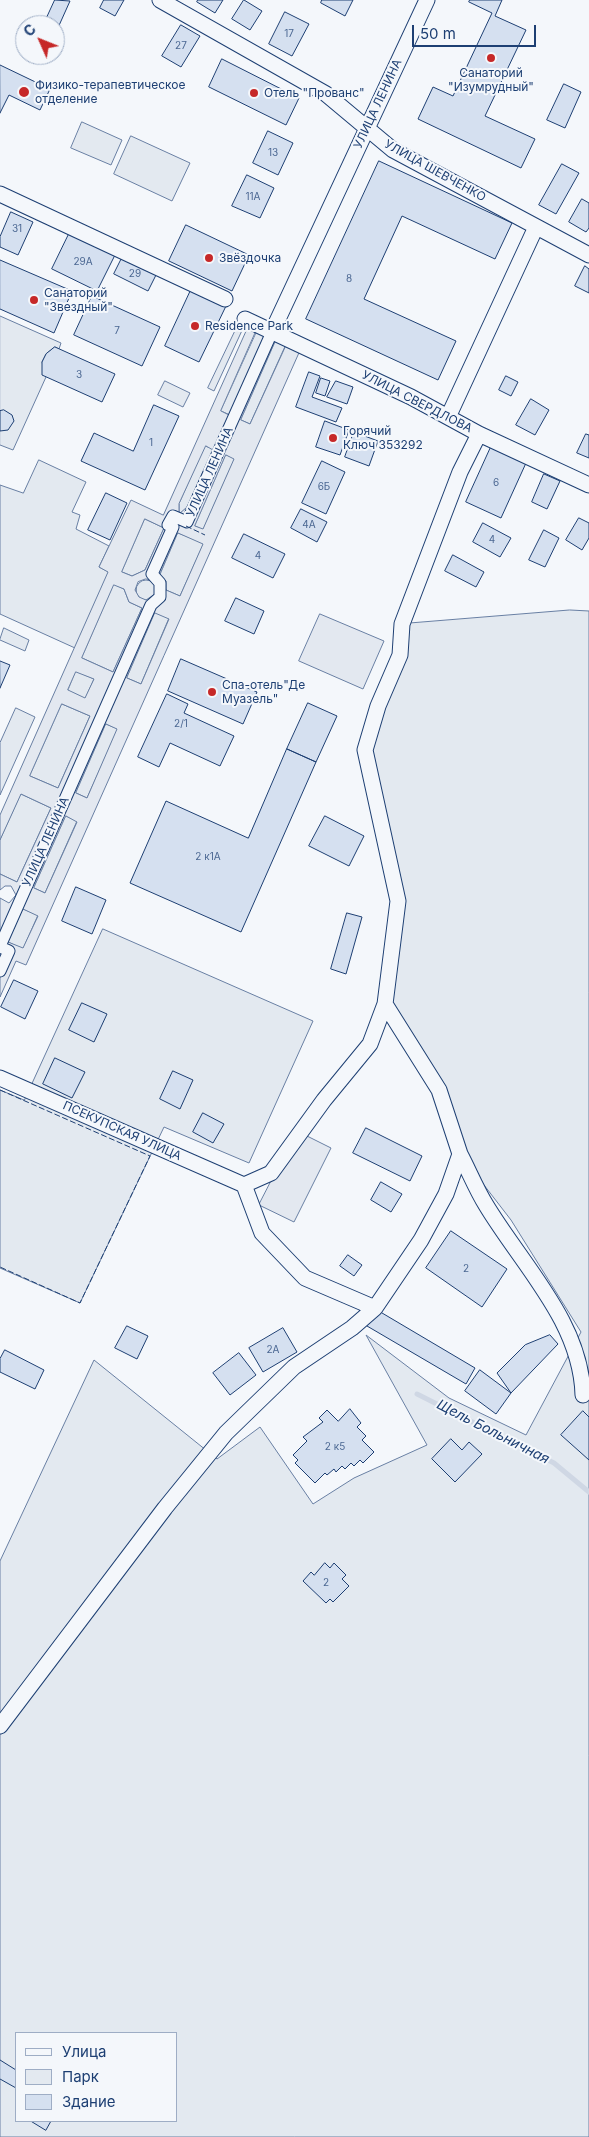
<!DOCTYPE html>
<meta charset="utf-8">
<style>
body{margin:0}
#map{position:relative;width:589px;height:2137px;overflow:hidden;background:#f4f7fb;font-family:Inter,sans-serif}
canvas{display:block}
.legend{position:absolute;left:15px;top:2032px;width:162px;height:90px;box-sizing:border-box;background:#f4f7fb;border:1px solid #9eadc5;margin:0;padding:6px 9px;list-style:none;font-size:15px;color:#1d3f73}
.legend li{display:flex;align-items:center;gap:10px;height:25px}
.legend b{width:25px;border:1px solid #9eadc5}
.north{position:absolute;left:15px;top:15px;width:50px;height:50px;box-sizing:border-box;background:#f4f7fb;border:1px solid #9eadc5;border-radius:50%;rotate:314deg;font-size:14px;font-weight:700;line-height:20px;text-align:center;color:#1d3f73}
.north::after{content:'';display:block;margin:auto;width:18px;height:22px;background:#c62828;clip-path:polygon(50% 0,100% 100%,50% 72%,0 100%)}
.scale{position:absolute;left:412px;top:25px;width:124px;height:22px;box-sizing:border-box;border:2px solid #1d3f73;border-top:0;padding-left:6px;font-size:15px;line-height:18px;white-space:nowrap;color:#1d3f73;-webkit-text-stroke:4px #f4f7fb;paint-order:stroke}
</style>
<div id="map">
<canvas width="589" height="2137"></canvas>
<ul class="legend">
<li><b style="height:6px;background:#f4f7fb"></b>Улица</li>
<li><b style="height:14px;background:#e3e9f0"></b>Парк</li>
<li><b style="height:14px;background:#d5e0f0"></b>Здание</li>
</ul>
<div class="north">С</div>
<div class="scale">50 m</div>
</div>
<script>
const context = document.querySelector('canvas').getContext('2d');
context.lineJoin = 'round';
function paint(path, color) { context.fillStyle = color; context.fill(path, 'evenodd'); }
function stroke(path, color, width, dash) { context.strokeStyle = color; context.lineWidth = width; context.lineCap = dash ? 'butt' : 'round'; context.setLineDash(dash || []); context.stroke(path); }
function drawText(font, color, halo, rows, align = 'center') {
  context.font = font + ' Inter,sans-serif'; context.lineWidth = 4; context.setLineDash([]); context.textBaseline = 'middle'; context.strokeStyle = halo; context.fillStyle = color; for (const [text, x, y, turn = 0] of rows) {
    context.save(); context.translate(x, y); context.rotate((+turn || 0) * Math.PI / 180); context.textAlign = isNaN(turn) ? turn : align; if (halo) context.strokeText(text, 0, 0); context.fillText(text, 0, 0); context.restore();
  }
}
const green = new Path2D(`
 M82,122L122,140L111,165L71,148Z
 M131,136L190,163L172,201L114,174Z
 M0,316L61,343L59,349L55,347L46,354L42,362L46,377L13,450L0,445Z
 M240,321L245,324L214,391L208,388Z
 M259,327L268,331L230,415L221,411Z
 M277,338L287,342L250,424L241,420Z
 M165,381L190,393L183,407L158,395Z
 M205,446L214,449L187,507L179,515V504Z
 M226,455L235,458L203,530L195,526Z
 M39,460L86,482L72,512L80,515L76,529L109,546L99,567L109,572L75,648L0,614V485L23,493Z
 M145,519L164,528L145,570L132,576L122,572Z
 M178,533L204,543L180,596L166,590L160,575Z
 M136 590a10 10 0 1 1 20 0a10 10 0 1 1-20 0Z
 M114,584L124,589L129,602L142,608L113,672L82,658Z
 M570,610L589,611V2137H0V1561L94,1360L217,1459L260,1427L313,1504L354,1478L427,1445L366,1335L449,1398L526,1435L581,1332L511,1220L460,1154L439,1090L385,1004L398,901L365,750L402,624ZM16,2033H176V2121H16Z
 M155,612L169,618L141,684L127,678Z
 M4,628L29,640L25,651L0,640Z
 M76,671L94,679L85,699L68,691Z
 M62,704L90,716L58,788L30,776Z
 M16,708L35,717L0,795V743Z
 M106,724L118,729L87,798L76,793Z
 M21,794L51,808L17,882L0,874V840Z
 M66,816L77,821L45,893L34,888Z
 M23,909L38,915L23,949L8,942Z
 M103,929L313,1021L249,1163L164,1127L80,1303L0,1268V1090L24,1100Z`);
paint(green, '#e3e9f0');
stroke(green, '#687fa3', 1);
const parking = new Path2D(`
 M251,321L302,346L26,965L16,961L0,997V898L9,903L16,895L11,886H5L0,890V874L17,882L51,808L21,794L0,840V815L108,572L99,567L131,500L163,515ZM258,327L268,331L229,415L221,411ZM277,338L287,343L250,424L241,420ZM206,446L213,450L187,507L179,514V504ZM226,455L234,459L203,529L195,526ZM145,519L164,528L145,570L132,576L122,572ZM178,533L203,544L180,596L166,590V581L160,575ZM146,579L151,580L156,587L155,594L146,600L139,597L135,590L138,582ZM114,585L124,589L129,602L142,608L113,672L82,658ZM155,613L169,619L141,684L127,678ZM76,672L94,679L85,698L68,690ZM62,704L90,716L58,788L30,776ZM106,724L117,729L87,798L76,793ZM66,816L77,822L45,893L34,888ZM23,909L38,916L23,948L8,942Z
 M320,614L384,641L363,689L299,661Z
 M297,1131L331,1148L294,1222L259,1205Z`);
paint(parking, '#e3e8f0');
stroke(parking, '#687fa3', 1);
stroke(new Path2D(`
 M417,1394L554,1463L589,1492`), '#cfd7e4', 5);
const building = new Path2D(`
 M55,0L70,1L57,30L55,25L44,24Z
 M104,0H124L115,16L100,8Z
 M198,0H223L215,13L197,2Z
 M244,0L262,11L250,30L232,19Z
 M322,0H353L345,16L321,3Z
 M470,0H502L495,16L526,30L485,116L535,139L521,168L418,119L433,87L453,96L492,13L469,2Z
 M285,12L309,24L292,56L269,44Z
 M181,25L200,36L181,67L162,56Z
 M222,59L299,98L286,125L209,87Z
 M0,65L50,89L40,110L9,95L0,113Z
 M564,84L581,92L565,128L547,120Z
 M268,131L293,143L278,175L253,163Z
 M379,161L512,223L495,259L402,216L364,299L456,341L438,380L306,319Z
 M562,164L579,173L556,214L539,205Z
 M247,175L274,188L260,218L232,206Z
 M582,199L589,203V228L586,232L569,222Z
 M11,212L33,222L18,255L0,247V237Z
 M186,225L249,255L232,291L169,261Z
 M70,232L115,255L97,291L52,269Z
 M123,256L157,273L148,291L114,274Z
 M0,260L72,291L54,333L0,309Z
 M585,266L589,269V293L575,286Z
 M191,290L226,306L199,362L165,346Z
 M92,296L160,327L142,366L74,335Z
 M55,347L115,374L102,402L42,375V362L46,354Z
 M309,372L320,376L312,397L342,408L336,422L296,407Z
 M506,376L518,382L511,396L499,390Z
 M321,378L330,381L325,396L316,393Z
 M336,381L353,387L347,404L327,397Z
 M531,399L549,410L535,435L516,425Z
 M154,405L179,416L145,490L81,461L94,433L133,451Z
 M4,410L12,415L14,421L8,430L0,431V411Z
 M325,421L349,430L340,455L316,447Z
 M354,432L378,441L369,466L345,457Z
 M586,434L589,435V458L577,453Z
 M491,447L526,463L501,518L466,502Z
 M322,461L345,472L326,514L302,503Z
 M544,474L560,481L547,509L532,502Z
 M106,493L127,503L110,540L88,530Z
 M301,509L327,522L317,542L291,528Z
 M579,518L589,523V538L582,550L566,540Z
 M483,523L511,538L500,557L473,542Z
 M544,530L559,538L545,567L529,560Z
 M244,534L285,554L273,578L232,558Z
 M453,555L484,572L476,587L445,571Z
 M236,598L264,611L254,634L225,621Z
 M181,659L257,692L243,724L168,691Z
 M0,661L10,665L0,688Z
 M167,694L188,704L184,713L234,736L220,766L170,743L159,767L138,757Z
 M308,703L337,716L316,762L287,749Z
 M287,749L316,762L241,932L130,883L166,801L248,838Z
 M325,816L364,836L349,866L309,846Z
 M76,887L106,900L92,934L62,921Z
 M347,913L362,917L346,974L331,969Z
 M14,980L38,991L25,1019L1,1007Z
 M82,1003L107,1014L94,1042L69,1030Z
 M55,1058L85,1072L72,1098L43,1084Z
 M173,1071L193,1080L180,1109L160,1099Z
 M203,1113L224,1124L213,1143L193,1132Z
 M366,1128L422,1156L410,1181L353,1153Z
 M381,1182L402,1194L391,1212L371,1200Z
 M451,1231L507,1269L482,1307L426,1268Z
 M348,1255L362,1265L354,1276L340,1266Z
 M377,1310L475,1368L466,1384L367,1326Z
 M127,1326L148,1336L137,1359L115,1348Z
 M283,1328L297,1352L263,1372L249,1348Z
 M550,1335L558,1344L511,1393L497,1373L525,1345Z
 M5,1350L44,1370L35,1389L0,1372V1359Z
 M239,1353L256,1375L230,1395L213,1373Z
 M480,1370L511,1393L496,1414L465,1391Z
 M350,1409L361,1423L357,1427L366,1436L362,1440L374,1452L363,1463L360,1460L354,1466L351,1463L345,1469L342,1466L336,1472L334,1469L327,1475L325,1473L315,1483L295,1463L298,1460L293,1455L307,1441L303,1437L323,1422L319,1418L327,1410L338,1421Z
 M583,1411L589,1417V1460L561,1435Z
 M451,1439L462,1450L469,1442L482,1454L455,1482L432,1459Z
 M325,1563L330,1568L334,1563L346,1575L342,1579L349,1586L333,1602L330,1599L326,1603L303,1581L311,1572L314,1575Z
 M0,2060L16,2070V2088L0,2079Z
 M31,2121H51L46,2130Z`);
paint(building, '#d5e0f0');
stroke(building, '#1d3f73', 1);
const pedestrian = new Path2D(`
 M0,946L151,605L160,597V583L152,574L173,527L168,525L173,516L187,522L272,332
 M0,947L9,951L0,971`);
const minor = new Path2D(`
 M160,0L326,94L393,150L589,255
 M0,194L225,299
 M245,319L411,397L479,434L589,485
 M272,332L427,0
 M449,415L536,227
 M0,1078L244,1185
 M460,1154C469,1171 476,1189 486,1205C522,1265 581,1322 583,1395
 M375,1308L421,1240L446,1194L460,1154L439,1090L385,1004
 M0,1726L165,1508L226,1433L294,1367L352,1328L375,1308L305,1278L262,1233L244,1185L271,1173L324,1100L370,1044L385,1004L398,901L365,750L378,706L400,655L402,624L460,472L479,434`);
stroke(pedestrian, '#1d3f73', 13);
stroke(minor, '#1d3f73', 17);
stroke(pedestrian, '#f4f7fb', 11);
stroke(minor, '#f4f7fb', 15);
stroke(new Path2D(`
 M186,526L205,535
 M0,1090L150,1156L80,1303L0,1267`), '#1d3f73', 1, [6, 2.5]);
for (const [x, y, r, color] of [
 [491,58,5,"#c62828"],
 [24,92,6,"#c62828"],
 [254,93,5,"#c62828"],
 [209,258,5,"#c62828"],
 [34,300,5,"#c62828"],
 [195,326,5,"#c62828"],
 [333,438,5,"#c62828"],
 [212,692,5,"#c62828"]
]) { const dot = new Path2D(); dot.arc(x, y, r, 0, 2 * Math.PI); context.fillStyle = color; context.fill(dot); stroke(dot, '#f4f7fb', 2); }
drawText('10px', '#4b6792', null, [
 ["17",289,34],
 ["27",181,46],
 ["13",273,153],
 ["11А",253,197],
 ["31",17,229],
 ["29А",83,262],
 ["29",135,274],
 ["8",349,279],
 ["7",117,331],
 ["3",79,375],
 ["1",151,443],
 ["6",496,483],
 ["6Б",324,487],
 ["4А",309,525],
 ["4",492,540],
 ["4",258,556],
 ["2/1",181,724],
 ["2 к1А",208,857],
 ["2",466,1269],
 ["2А",273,1350],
 ["2 к5",335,1447],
 ["2",326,1583]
]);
drawText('12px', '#1d3f73', '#f4f7fb', [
 ["Санаторий",491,73,"center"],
 ["\"Изумрудный\"",491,87,"center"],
 ["Физико-терапевтическое",35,85],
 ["отделение",35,99],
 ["Отель \"Прованс\"",264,93],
 ["Звёздочка",219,258],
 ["Санаторий",44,293],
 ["\"Звездный\"",44,307],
 ["Residence Park",205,326],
 ["Горячий",343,431],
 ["Ключ 353292",343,445],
 ["Спа-отель\"Де",222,685],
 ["Муазель\"",222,699]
], 'left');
drawText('12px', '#1d3f73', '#f4f7fb', [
 ["УЛИЦА ЛЕНИНА",378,104,-65],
 ["УЛИЦА ШЕВЧЕНКО",435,171,29],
 ["УЛИЦА СВЕРДЛОВА",417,402,27],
 ["УЛИЦА ЛЕНИНА",210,472,-66],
 ["УЛИЦА ЛЕНИНА",46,842,-66],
 ["ПСЕКУПСКАЯ УЛИЦА",122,1131,24]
]);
drawText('italic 14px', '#1d3f73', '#f4f7fb', [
 ["Щель Больничная",493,1432,27]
]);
</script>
